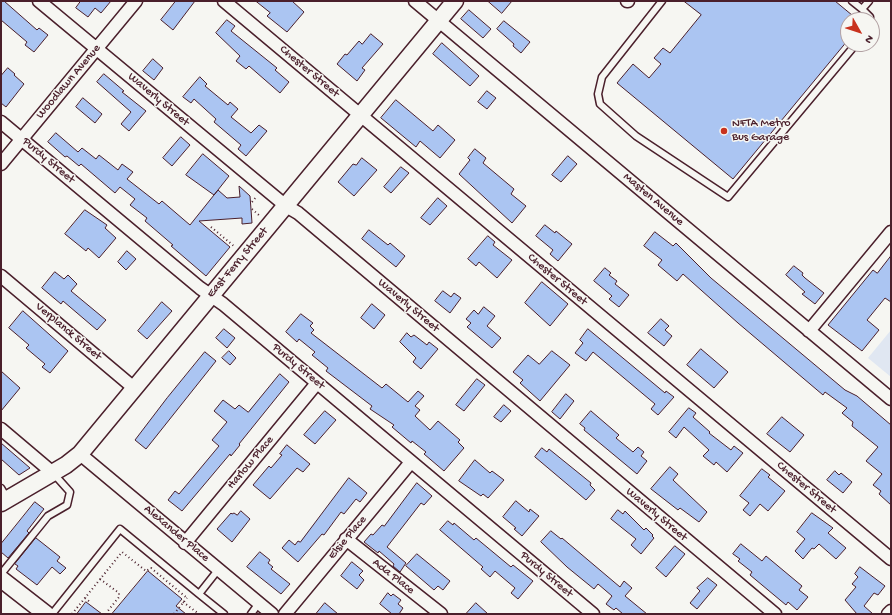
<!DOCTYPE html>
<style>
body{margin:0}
#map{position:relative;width:892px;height:615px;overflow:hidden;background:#f6f6f2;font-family:"Gochi Hand",sans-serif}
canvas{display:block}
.frame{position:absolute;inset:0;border:2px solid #4a1f2b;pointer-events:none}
.north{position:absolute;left:840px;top:12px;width:40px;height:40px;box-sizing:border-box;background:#f6f6f2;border:1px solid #b1a0a2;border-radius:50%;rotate:129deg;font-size:11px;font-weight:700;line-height:16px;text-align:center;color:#4a1f2b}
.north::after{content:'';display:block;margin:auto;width:14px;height:18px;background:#c8321e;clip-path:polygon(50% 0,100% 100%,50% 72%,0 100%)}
</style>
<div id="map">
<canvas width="892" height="615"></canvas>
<div class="frame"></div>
<div class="north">N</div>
</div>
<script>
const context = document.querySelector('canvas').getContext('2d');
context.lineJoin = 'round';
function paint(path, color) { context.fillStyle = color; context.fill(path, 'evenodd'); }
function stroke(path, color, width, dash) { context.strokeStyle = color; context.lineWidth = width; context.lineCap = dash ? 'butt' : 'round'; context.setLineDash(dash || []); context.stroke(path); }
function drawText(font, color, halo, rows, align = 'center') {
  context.font = font + ' "Gochi Hand",sans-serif'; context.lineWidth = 3; context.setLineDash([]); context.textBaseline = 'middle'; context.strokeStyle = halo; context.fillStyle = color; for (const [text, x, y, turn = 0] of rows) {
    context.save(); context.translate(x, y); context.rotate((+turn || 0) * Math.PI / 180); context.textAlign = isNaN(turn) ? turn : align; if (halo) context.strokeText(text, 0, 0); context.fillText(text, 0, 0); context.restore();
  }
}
paint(new Path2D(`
 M891,330V377L868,358Z`), '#e0e7f2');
const building = new Path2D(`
 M1,1H4L37,30L39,28L48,35L34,52L25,45L27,42L1,20Z
 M81,1H111L101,13L95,8L88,17L76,8Z
 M176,1H195L173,30L161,20Z
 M256,1H292L304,12L287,32L267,16L270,13Z
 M488,1H512L502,13Z
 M684,1H835L858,20H848V40L733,179L617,83L633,64L649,78L661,64L654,58L663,48L670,53L701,15Z
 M469,10L491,29L483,38L461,19Z
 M227,20L235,26L231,31L277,68L275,70L289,82L280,93L249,66L246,69L236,61L240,56L216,33Z
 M504,21L530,42L521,53L513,46L514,44L497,29Z
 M371,34L383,44L362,68L365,70L357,81L337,64L345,54L347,55L359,41L362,44Z
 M442,43L479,76L470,86L433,54Z
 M153,59L163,68L154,80L143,71Z
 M8,68L15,74L14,75L24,84L6,107L1,103V76Z
 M104,74L124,91L122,92L146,111L129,131L121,124L131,112L97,82Z
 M200,77L207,84L205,86L228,105L230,102L238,109L231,117L251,133L259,125L267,131L246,156L238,149L241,145L214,122L216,119L194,99L191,103L183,97Z
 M487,91L496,98L487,109L478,102Z
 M83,98L102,114L95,123L76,107Z
 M396,100L433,131L438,125L455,140L440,158L420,141L416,147L381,118Z
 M56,133L78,152L82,148L96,159L99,155L118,170L122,164L133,172L127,179L159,204L162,201L190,225L218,190L227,198L240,197L239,186L250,196L252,223L242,224V218L199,221L230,247L206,276L171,246L173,245L145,221L147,218L130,205L135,199L120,187L115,193L81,164L79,166L67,156L65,157L48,142Z
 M181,137L190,145L172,166L163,158Z
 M475,149L486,158L483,163L514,189L511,194L526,206L512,223L459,174L470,160L468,158Z
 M203,154L229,176L214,195L186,175Z
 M568,156L577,164L561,182L552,175Z
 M362,158L377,170L354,196L338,182L353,164L356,165Z
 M401,167L409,173L391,193L384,187Z
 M438,198L447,206L430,225L421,218Z
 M85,210L107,225L105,228L116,238L99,258L88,248L86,251L65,234Z
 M545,225L555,233L556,231L572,244L558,261L550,254L553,250L536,236Z
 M369,230L388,245L390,243L405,256L396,267L362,239Z
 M655,232L673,246L676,243L711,278L845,390L857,396L891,425V505L879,494L881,491L873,485L882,474L866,461L878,447L852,426L853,422L842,413L847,408L825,392L823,395L738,323L683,274L677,281L658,265L662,260L644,246Z
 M488,236L495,242L493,245L512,260L497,278L479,262L476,266L468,259Z
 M127,251L136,259L126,270L118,262Z
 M891,256V302L885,298L867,320L879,330L862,351L828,325L873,270L877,273Z
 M794,266L803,273L802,275L805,278L824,293L815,304L802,294L805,292L786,275Z
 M605,268L611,273L609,275L617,281L615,284L629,295L619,307L609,299L612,296L594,281Z
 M55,272L64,279L68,275L77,284L71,291L106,320L97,330L63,301L61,304L42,288Z
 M542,282L568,304L550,326L525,303Z
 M443,291L451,297L454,293L461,298L450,313L435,301Z
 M162,302L172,311L147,339L138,331Z
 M372,304L385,315L374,329L361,318Z
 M484,307L495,316L487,326L501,338L492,348L467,327L471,323L466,319L474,310L478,314Z
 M23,311L68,351L50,373L42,367L45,364L26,348L29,345L9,328Z
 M301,314L313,323L310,326L314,330L311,333L382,388L386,384L408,402L418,391L424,396L415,406L420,410L415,416L430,430L438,421L460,440L458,442L464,448L444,471L424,454L426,452L412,441L411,443L392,427L394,425L370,409L372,406L326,371L328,368L312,355L315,352L299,339L297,342L286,332Z
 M661,319L669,326L665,330L672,336L664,346L648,333Z
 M224,329L235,338L227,348L216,338Z
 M588,329L647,378L665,393L666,391L674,397L658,415L651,409L655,404L593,352L586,361L575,353L583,343L580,340Z
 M407,333L411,337L414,335L427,345L429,342L438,349L421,369L413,362L416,358L400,342Z
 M701,349L728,372L714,388L687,365Z
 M229,351L236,358L230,365L222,358Z
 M552,351L570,365L540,401L520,383L523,380L513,372L528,355L539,364Z
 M205,352L216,361L146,449L135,440L167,398Z
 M1,371L20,388L1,411Z
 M280,374L289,382L239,444L240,445L231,456L230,454L182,511L168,500L175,491L179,494L219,446L212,440L227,422L214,411L223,400L235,409L239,405L248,412Z
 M477,379L485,385L464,411L456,405Z
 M566,394L574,401L560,419L552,412Z
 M504,405L511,411L501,422L494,417Z
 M689,408L696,413L693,417L710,432L709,433L731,450L734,446L743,453L727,472L716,462L714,465L703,456L709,450L684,427L676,438L669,432Z
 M325,411L336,420L315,444L304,435Z
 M591,411L619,435L616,438L633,452L638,447L644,452L641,456L647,461L637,474L584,430L585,428L580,424Z
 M782,417L804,435L790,452L767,434Z
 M1,443L30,468L19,475L1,459Z
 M287,445L310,464L303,472L297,468L270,499L253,485L269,466L271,468L282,455L280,454Z
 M542,448L547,452L549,449L591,483L590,485L595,490L586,500L535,457Z
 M475,460L490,473L492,471L504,480L488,498L483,494L481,496L459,481Z
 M670,467L678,474L673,480L707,512L699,522L680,508L678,510L651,489Z
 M762,469L770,475L768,477L785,491L768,511L760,504L750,516L743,510L749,503L740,496Z
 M835,471L839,475L841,473L852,482L843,493L827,480Z
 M349,478L367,493L360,502L356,499L344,514L341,512L324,535L322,534L298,562L282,548L289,540L295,545L298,541L300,542Z
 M417,483L432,496L424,505L421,503L387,547L406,563L400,572L393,566L394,564L379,551L378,553L364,542L371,534L373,535L382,525L384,526Z
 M516,501L529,512L530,509L539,516L522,536L514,529L516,528L503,517Z
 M35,502L44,509L27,531L29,533L8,558L1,552V544Z
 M618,510L623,514L625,511L644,530L646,528L653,535L652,536L654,538L641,554L631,545L636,539L611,519Z
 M241,511L250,519L232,542L217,529L231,513L232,514L234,513L237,515Z
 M812,513L833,528L828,533L846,548L836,559L819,544L814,549L812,548L803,559L795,551L805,539L797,532Z
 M448,521L453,525L454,523L474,540L476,538L511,567L513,565L533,581L518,599L511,593L515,588L495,571L490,577L481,569L483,567L440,530Z
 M551,531L561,539L562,538L620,587L624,581L632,588L625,596L647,614H623L616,608L614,610L606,604L612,596L598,584L594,589L567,567L541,542Z
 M36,538L60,557L57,561L66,568L60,574L52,567L37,585L16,569L18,566L15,564Z
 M741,544L762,561L766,556L802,586L799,590L808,597L797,610L788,602L786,605L750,575L752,572L738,561L740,559L733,554Z
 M675,546L685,554L666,577L656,568Z
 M260,552L270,560L268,563L273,567L271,569L290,584L281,594L247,567Z
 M417,554L450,581L443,590L438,586L434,590L406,566Z
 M352,562L363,571L359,575L364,580L357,589L341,576Z
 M860,567L885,586L878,595L874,593L864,606L873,614H857L845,600L856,587L852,584L858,577L855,574Z
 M148,571L182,599L176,606L186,614H112Z
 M708,578L717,585L697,609L690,603L700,591L697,588Z
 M388,593L391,596L393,594L401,600L398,604L403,608L399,614H392L380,604Z
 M86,602L102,614H77Z
 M325,603L338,614H316Z
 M476,603L488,614H466Z`);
paint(building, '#abc5f2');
stroke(building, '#4a1f2b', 1);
const lane = new Path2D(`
 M662,1L602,77L598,94L600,104L636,136L728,197L856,44
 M852,1L862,9L869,1
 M862,9L870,17V20
 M1,488L7,498
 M1,574L48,516L67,505L70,492L53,473
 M199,594L224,614
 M52,614L120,529L199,594L218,570
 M251,614L259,603`);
const street = new Path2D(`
 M39,1L286,206L298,213L775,614
 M224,1L891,559
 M415,1L891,399
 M627,1H628
 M1,122L200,288L223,304L593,614
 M1,164L136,1
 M1,276L134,388
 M809,331L891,232
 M1,429L53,473
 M80,454L272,614
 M346,539L441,614
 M185,543L317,383
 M285,614L411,462
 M888,614L891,611`);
const secondary = new Path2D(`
 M1,503L66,465L80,454L455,1
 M1,579L46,614`);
stroke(lane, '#4a1f2b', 9);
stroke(street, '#4a1f2b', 15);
stroke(secondary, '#4a1f2b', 19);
stroke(new Path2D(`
 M252,202L257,196
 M252,209L260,216
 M211,227L235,247
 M100,579L119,593V597L107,612
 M85,598L90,602
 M183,602L199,614
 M72,614L122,552L146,571L151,568L187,598
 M174,614L187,598`), '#4a1f2b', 2, [1, 3]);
stroke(lane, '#f6f6f2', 6);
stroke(street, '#f6f6f2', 12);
stroke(secondary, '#f6f6f2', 16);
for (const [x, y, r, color] of [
 [724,131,4,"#c8321e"]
]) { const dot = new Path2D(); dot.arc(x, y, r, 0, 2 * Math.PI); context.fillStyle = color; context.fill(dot); stroke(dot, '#f6f6f2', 1.5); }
drawText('12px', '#4a1f2b', '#f6f6f2', [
 ["Chester Street",309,72,40],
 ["Woodlawn Avenue",69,82,-50],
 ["Waverly Street",158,100,40],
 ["Purdy Street",48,161,40],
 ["Masten Avenue",653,200,40],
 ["East Ferry Street",238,263,-50],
 ["Chester Street",557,280,40],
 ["Waverly Street",408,306,40],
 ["Verplanck Street",68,332,40],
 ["Purdy Street",298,367,40],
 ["Harlow Place",251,463,-50],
 ["Chester Street",806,488,40],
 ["Waverly Street",656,515,40],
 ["Alexander Place",176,534,40],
 ["Elsie Place",348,538,-50],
 ["Purdy Street",546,575,40],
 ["Ada Place",393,577,38]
]);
drawText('12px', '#4a1f2b', '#f6f6f2', [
 ["NFTA Metro",732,124],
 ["Bus Garage",732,138]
], 'left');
</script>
